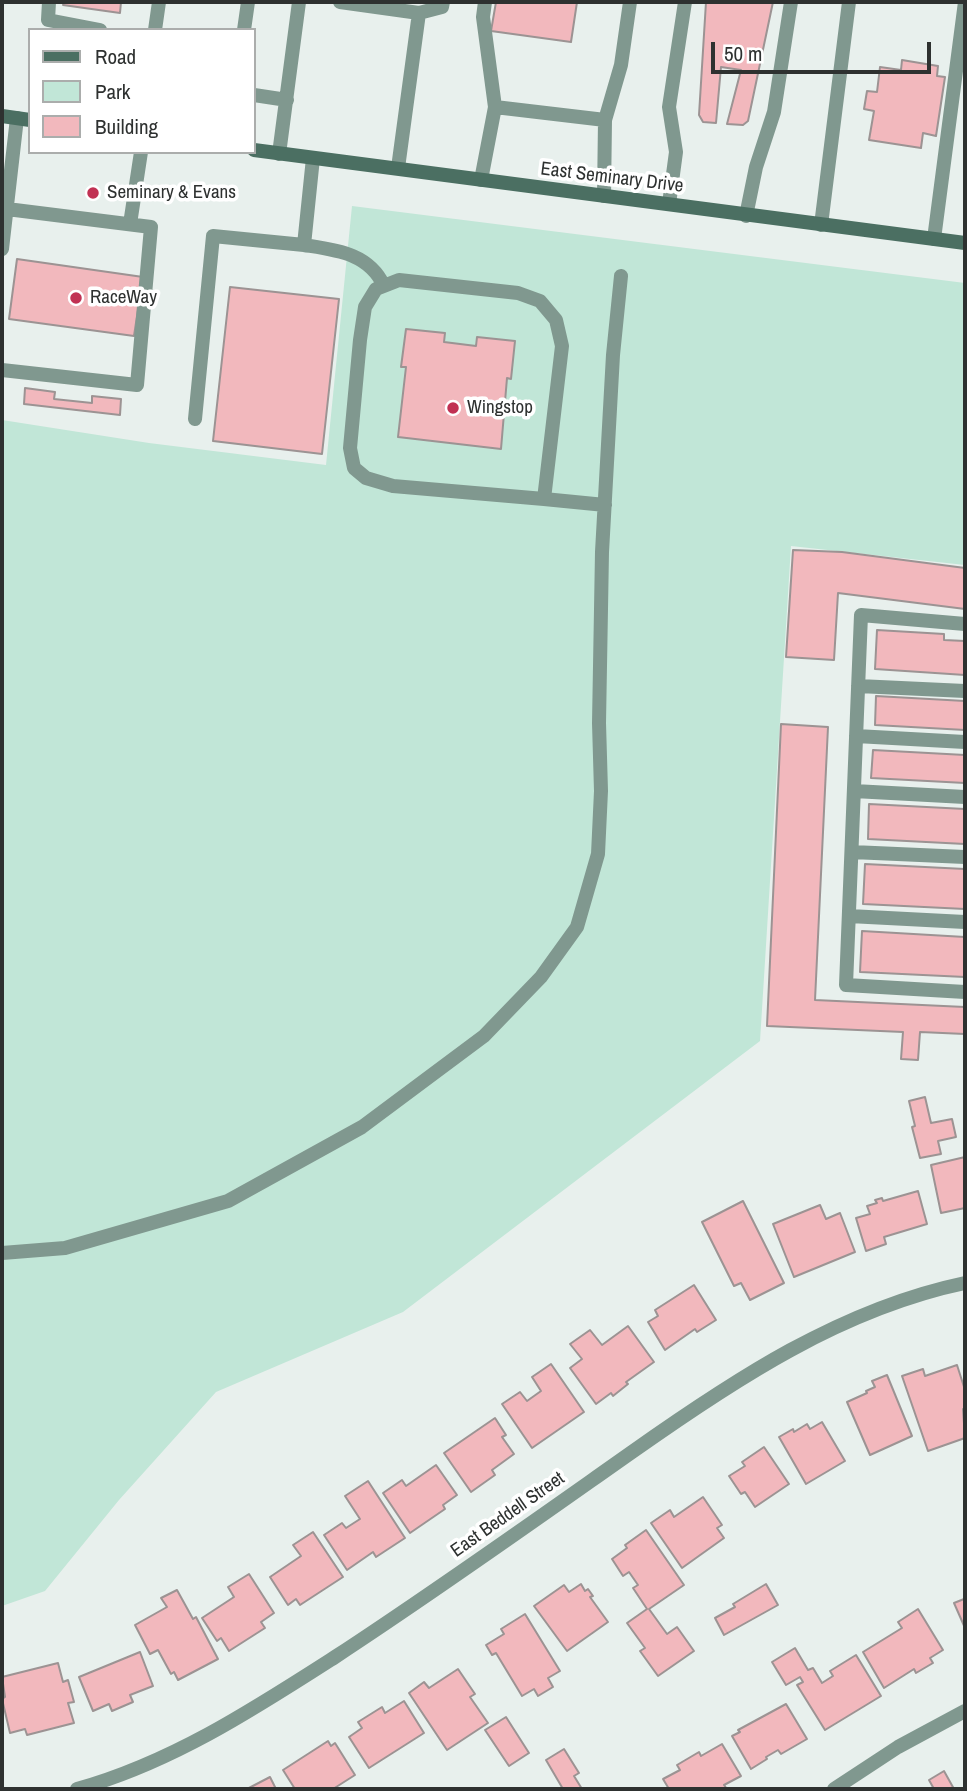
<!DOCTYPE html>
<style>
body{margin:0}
#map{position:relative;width:967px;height:1791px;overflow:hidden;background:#e8f0ed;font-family:"Archivo Narrow",sans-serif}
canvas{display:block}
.frame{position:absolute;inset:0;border:4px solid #2e3130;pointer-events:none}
.legend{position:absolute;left:28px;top:28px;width:228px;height:126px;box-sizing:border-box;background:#fff;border:2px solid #abadac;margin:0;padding:9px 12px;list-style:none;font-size:21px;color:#2e3130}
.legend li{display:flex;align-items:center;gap:14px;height:35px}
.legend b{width:35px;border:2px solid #abadac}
.scale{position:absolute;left:711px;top:42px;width:220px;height:32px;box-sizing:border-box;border:4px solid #2e3130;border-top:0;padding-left:9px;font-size:21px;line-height:24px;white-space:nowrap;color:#2e3130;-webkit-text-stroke:5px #fff;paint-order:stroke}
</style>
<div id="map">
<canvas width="967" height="1791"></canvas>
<div class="frame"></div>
<ul class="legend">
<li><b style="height:9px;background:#4b6f62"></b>Road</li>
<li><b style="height:19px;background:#c1e6d7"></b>Park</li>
<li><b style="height:19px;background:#f2b8bd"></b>Building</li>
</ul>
<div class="scale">50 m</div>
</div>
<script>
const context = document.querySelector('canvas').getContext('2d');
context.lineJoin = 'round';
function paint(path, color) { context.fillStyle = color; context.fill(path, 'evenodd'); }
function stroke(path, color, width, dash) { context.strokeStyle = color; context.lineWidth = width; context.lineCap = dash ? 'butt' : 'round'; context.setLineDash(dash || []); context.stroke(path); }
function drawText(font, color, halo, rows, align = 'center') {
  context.font = font + ' "Archivo Narrow",sans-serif'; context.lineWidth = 7; context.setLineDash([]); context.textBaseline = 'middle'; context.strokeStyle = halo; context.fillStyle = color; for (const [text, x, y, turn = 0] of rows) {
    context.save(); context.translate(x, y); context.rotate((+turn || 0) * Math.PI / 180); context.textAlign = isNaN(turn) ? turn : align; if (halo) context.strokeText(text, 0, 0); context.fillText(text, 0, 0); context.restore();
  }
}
paint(new Path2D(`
 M352,206L965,283V565L791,546L760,1041L403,1312L216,1392L119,1500L45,1591L2,1606V420L149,443L326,465Z`), '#c1e6d7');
const building = new Path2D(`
 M64,2H121L120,13L63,5Z
 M496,2H577L571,42L491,31Z
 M706,2H773L748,121L743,125L727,124L741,70L721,67L716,123L703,122L699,115Z
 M902,60L938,66L937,76L945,77L936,136L923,133L921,148L869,140L874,111L864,109L867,91L877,92L880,67L901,70Z
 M17,259L143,277L134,336L9,319Z
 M230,287L339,299L322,454L213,441Z
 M406,329L445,333L444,342L476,346L477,337L515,341L511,379L507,378L501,449L398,437L406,367H401Z
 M25,388L55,392L54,399L92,403V396L121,399L120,415L24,404Z
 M793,550L842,552L965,568V609L838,593L834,660L786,657Z
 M877,630L944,634V640L965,641V675L875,669Z
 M876,696L965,701V730L875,725Z
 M781,724L828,727L815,1000L965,1007V1034L920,1032L918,1060L901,1059L903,1032L767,1026Z
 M873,750L965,755V783L871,778Z
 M869,804L965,809V844L868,839Z
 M865,864L965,869V909L863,904Z
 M862,931L965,937V977L860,972Z
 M925,1097L931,1123L952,1119L956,1137L938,1141L941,1154L920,1158L912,1127L915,1126L909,1101Z
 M965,1157V1208L941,1213L931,1165Z
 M918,1191L927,1224L884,1237L886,1244L866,1251L856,1218L870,1214L867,1206L877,1203L875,1200L882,1198L883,1201Z
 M743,1201L784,1283L750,1300L741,1283L734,1286L702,1222Z
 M820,1205L826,1219L840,1213L855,1252L794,1277L773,1224Z
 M694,1285L716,1320L697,1332L695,1329L665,1350L648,1322L658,1316L655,1310Z
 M628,1326L654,1362L626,1382L628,1384L613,1396L611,1393L596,1404L570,1368L582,1359L570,1344L590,1330L602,1345Z
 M551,1364L584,1412L532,1448L502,1404L520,1392L527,1401L541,1391L532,1377Z
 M957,1365L965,1390V1409H963L965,1438L928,1451L902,1376L923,1369L925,1376Z
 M887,1375L912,1436L870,1455L847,1402L867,1393L866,1391L875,1387L872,1381Z
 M495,1418L506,1435L502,1437L514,1454L492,1470L495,1475L471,1492L444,1453Z
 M822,1422L845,1461L806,1484L779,1437L793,1429L794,1432L807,1424L810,1429Z
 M764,1447L789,1484L755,1507L745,1492L741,1494L729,1476L745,1466L742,1462Z
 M436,1465L457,1495L443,1505L445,1509L410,1533L383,1493L402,1480L406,1486Z
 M368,1481L405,1538L376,1557L373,1552L347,1570L324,1535L342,1523L346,1528L360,1519L345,1496Z
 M703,1497L722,1525L717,1528L724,1538L682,1568L651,1523L670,1510L674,1517Z
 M646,1530L684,1585L649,1609L667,1634L677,1627L694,1651L658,1676L640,1651L645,1648L627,1623L647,1609L633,1588L638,1585L629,1572L623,1576L612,1559L627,1548L625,1545Z
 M313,1532L343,1577L300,1605L296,1599L288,1605L270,1577L301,1556L293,1545Z
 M249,1574L274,1613L261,1622L265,1628L229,1651L221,1638L217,1641L202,1618L234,1597L228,1587Z
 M581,1584L585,1591L588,1589L593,1596L590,1597L608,1622L567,1651L534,1606L564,1585L569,1592Z
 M766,1584L778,1605L724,1635L715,1618L735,1607L733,1604Z
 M177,1590L193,1619L196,1617L218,1659L178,1680L174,1672L171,1674L158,1650L150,1654L135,1625L167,1607L161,1598Z
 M965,1596V1628L954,1603L964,1599Z
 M918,1609L943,1650L930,1658L933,1663L916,1673L914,1669L884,1688L863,1652L902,1628L898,1622Z
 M525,1614L560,1671L548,1678L553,1687L538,1696L534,1689L522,1696L496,1653L492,1655L486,1645L504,1634L501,1629Z
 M795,1648L808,1670L813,1668L822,1683L833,1676L830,1671L856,1655L881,1696L825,1730L797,1685L803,1682L800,1677L786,1685L772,1662Z
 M140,1652L153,1686L130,1695L133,1702L112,1711L109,1704L93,1711L79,1677Z
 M58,1663L63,1682L68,1680L74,1702L68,1703L74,1723L27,1735L25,1729L10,1733L2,1699L5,1697L2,1677Z
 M458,1669L475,1694L470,1697L488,1723L447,1750L409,1693L424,1682L429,1688Z
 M404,1701L424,1733L369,1768L349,1737L362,1728L358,1722L382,1707L385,1713Z
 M786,1704L807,1739L781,1754L778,1750L766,1757L767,1759L751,1769L732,1736L740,1732L738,1730Z
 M506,1717L529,1753L509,1766L485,1730Z
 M328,1741L331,1746L335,1743L355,1775L333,1789H295L283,1770Z
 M722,1744L741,1776L724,1785L727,1789H669L663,1779L680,1770L677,1765L699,1752L701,1756Z
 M564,1749L579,1773L574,1776L582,1789H563L546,1760Z
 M944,1771L954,1789H934L929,1780Z
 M270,1777L276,1789H247Z`);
paint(building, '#f2b8bd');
stroke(building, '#9c9393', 2);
stroke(new Path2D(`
 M49,2L48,20L100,30
 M340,2L419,13
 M485,2L483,17L495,107
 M155,30L159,2
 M244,30L248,2
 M254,95L287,100
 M605,120L621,65L630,2
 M279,154L299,2
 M398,168L419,13L442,7L443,2
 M481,180L495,107L605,120L604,196
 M669,204L676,152L669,107L685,2
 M746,216L756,167L774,112L791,2
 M130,224L141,152
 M821,225L849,2
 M934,239L965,2
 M304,245C336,250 369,253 384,286
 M2,249L17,118
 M2,370L137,385L151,227L7,209
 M195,419L213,236L304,245L313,158
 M544,499L393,486L366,478L354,468L350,448L360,340L365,307L376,289L399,280L518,293L540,301L556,320L562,346L544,499L605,505
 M965,624L861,615L846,985L965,992
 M858,686L965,691
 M856,736L965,742
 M854,791L965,797
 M852,852L965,857
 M849,916L965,922
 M2,1253L65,1248L228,1201L362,1127L484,1036L541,977L577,927L598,854L601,791L599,723L602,552L613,355L621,276`), '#80988f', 14);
stroke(new Path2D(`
 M77,1789C171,1763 254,1709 335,1657C436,1591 534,1521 632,1452C734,1380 841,1309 965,1283
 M834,1789L898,1747L965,1711`), '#80988f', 14);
stroke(new Path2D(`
 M2,116L30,120
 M254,150L965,243`), '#4b6f62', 14);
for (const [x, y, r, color] of [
 [93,193,7,"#c13153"],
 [76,298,7,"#c13153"],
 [453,408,7,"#c13153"]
]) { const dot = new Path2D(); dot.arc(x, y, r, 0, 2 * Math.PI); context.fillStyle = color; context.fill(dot); stroke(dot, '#fff', 2.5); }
drawText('19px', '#2e3130', '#fff', [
 ["East Seminary Drive",612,178,7],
 ["East Beddell Street",508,1515,-35]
]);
drawText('19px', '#2e3130', '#fff', [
 ["Seminary & Evans",107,193],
 ["RaceWay",90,298],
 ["Wingstop",467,408]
], 'left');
</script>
